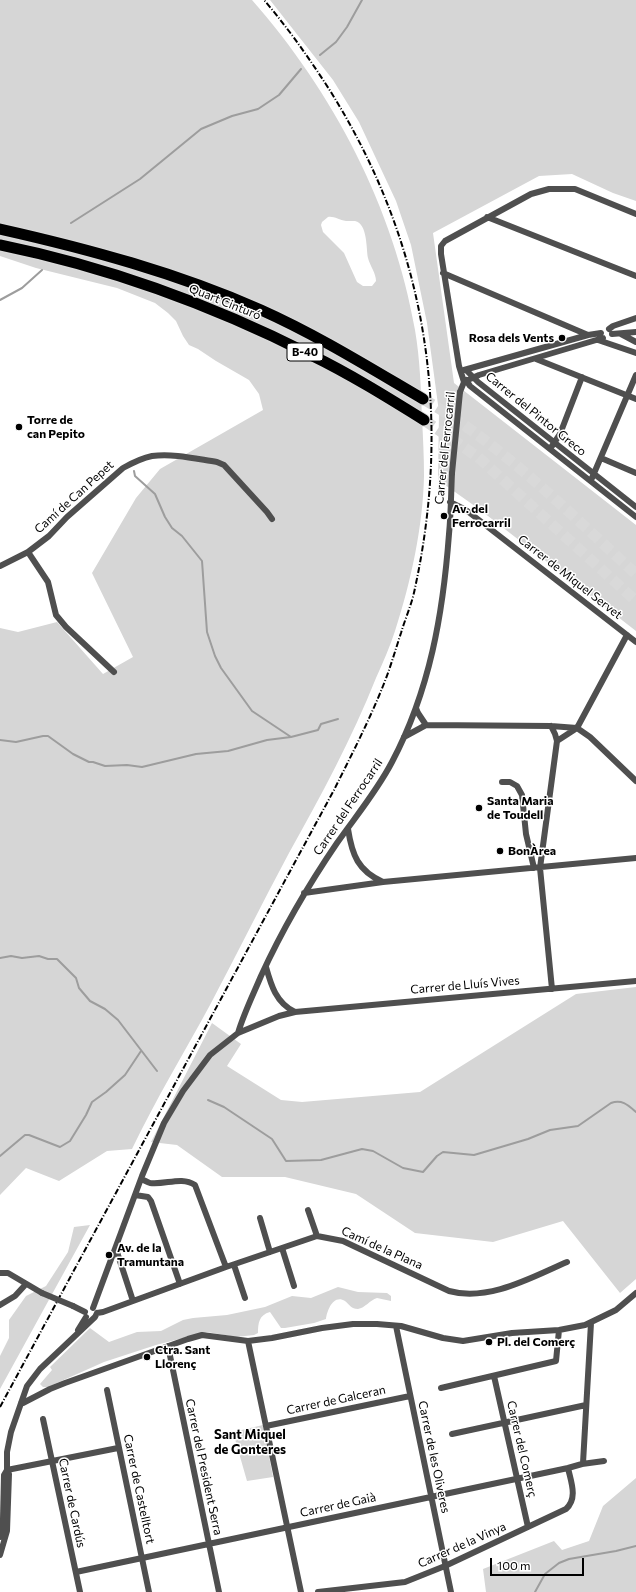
<!DOCTYPE html>
<meta charset="utf-8">
<style>
body{margin:0}
#map{position:relative;width:636px;height:1592px;overflow:hidden;background:#fff;font-family:Commissioner,sans-serif}
canvas{display:block}
.scale{position:absolute;left:490px;top:1558px;width:94px;height:18px;box-sizing:border-box;border:2px solid #000;border-top:0;padding-left:5px;font-size:12px;line-height:14px;white-space:nowrap;color:#000;-webkit-text-stroke:3px #fff;paint-order:stroke}
</style>
<div id="map">
<canvas width="636" height="1592"></canvas>
<div class="scale">100 m</div>
</div>
<script>
const context = document.querySelector('canvas').getContext('2d');
context.lineJoin = 'round';
function paint(path, color) { context.fillStyle = color; context.fill(path, 'evenodd'); }
function stroke(path, color, width, dash) { context.strokeStyle = color; context.lineWidth = width; context.lineCap = dash ? 'butt' : 'round'; context.setLineDash(dash || []); context.stroke(path); }
function drawText(font, color, halo, rows, align = 'center') {
  context.font = font + ' Commissioner,sans-serif'; context.lineWidth = 3; context.setLineDash([]); context.textBaseline = 'middle'; context.strokeStyle = halo; context.fillStyle = color; for (const [text, x, y, turn = 0] of rows) {
    context.save(); context.translate(x, y); context.rotate((+turn || 0) * Math.PI / 180); context.textAlign = isNaN(turn) ? turn : align; if (halo) context.strokeText(text, 0, 0); context.fillText(text, 0, 0); context.restore();
  }
}
paint(new Path2D(`
 M0,0H252C333,92 394,208 415,330C420,359 421,389 422,419C423,437 424,457 424,476C423,526 411,582 395,631C390,647 383,662 376,678C352,738 321,796 289,853C262,903 237,954 210,1005C184,1053 156,1099 132,1149L107,1151L59,1181L26,1168L0,1195V628L18,632L57,622L103,674L133,657L92,573L136,498L160,469L263,410L259,394L249,380L216,361L198,349L189,345L183,336L176,321L168,313L155,303L117,288L36,268L0,256ZM328,217C334,216 339,220 346,221C349,221 352,221 355,221C368,224 366,249 368,258C370,266 376,273 376,281L372,286H363L357,282L344,253L323,232L321,225L322,222Z
 M270,0H636V201L613,193L572,174L539,176L433,233L454,383L636,525V631L479,509L438,480L439,412L427,323L411,245L396,201L359,122L333,80Z
 M636,987V1279L620,1293L563,1221L493,1242L415,1233L356,1194L285,1177H222L177,1145L151,1142L212,1023L241,1044L227,1066L281,1100L302,1102L420,1092L576,994Z
 M90,1225L0,1389V1356L9,1338V1320L26,1296L46,1286L68,1252L74,1227Z
 M338,1287L358,1292L387,1293L391,1296V1301L377,1298C370,1300 365,1308 358,1309C351,1309 350,1305 345,1301C333,1294 327,1311 326,1319L314,1323L285,1328H281L270,1312C259,1315 258,1323 258,1333L254,1335L236,1337L207,1332L156,1345L104,1362L48,1387H43L40,1384L52,1370L50,1367L90,1328L109,1342L137,1332L161,1331L183,1320L193,1318L227,1315L265,1307L292,1296L311,1298Z
 M263,1425L273,1477L247,1481L233,1432Z
 M636,1478V1592H486L483,1569L554,1541L562,1550L589,1541L603,1506Z`), '#d6d6d6');
stroke(new Path2D(`
 M320,55L336,42L347,27L362,0
 M71,223L140,179L201,129L232,116L258,109L279,95L301,69
 M0,300L22,288L42,270
 M134,471L135,476L155,494L165,517L172,528L182,536L202,561L207,632L215,656L221,668L252,711L291,737L318,730L321,724L338,719
 M0,740L16,742L43,736H48L73,754L89,762H93L105,766L127,765L142,767L196,754L228,751L267,740L291,737
 M0,958L11,956L22,958L39,956L48,959H57L76,978L79,988L90,1001L105,1009L118,1020L157,1071
 M208,1100L224,1107L272,1139L286,1161L321,1160L362,1149L373,1151L403,1168L423,1172L437,1156L443,1152L474,1155L528,1139L550,1130L578,1126L611,1103C622,1099 628,1105 636,1112
 M0,1156L25,1135H29L60,1147L70,1141L86,1115L92,1102L106,1092L125,1075L141,1051
 M535,1592L545,1574L559,1563L569,1559L616,1551L636,1546`), '#9d9d9d', 2);
stroke(new Path2D(`
 M423,399C502,444 569,513 636,574
 M424,420L478,457L636,601`), '#d9d9d9', 11, [11, 5.5]);
const motorway = new Path2D(`
 M0,229C89,249 177,273 261,310C317,335 370,368 423,399
 M0,245C108,267 212,305 311,355C350,374 387,397 424,420`);
stroke(motorway, '#dbdbdb', 13);
stroke(new Path2D(`
 M487,217L636,276
 M443,273L588,335
 M609,329L613,326L636,318
 M612,334L636,332
 M621,334L636,342
 M598,340L636,353
 M536,359L636,399
 M464,370L588,335L601,333
 M466,370L478,382L636,507
 M470,379L479,375L603,338
 M466,380L470,386L636,517
 M460,392L464,382L459,366L441,254V246L445,241L531,194L549,189H575L636,214
 M552,446L560,434L582,377
 M601,458L636,473
 M592,478L636,375
 M450,502L466,510L636,642
 M28,552L48,582L56,615L66,627L114,672
 M0,566L28,552L49,536L67,517L123,468C132,463 142,458 152,456C173,453 197,459 217,462L224,465L267,512L272,519
 M416,708L418,713L426,725
 M551,726L555,734L557,741L540,868L552,989
 M404,737L426,725L551,726L577,728L590,737L636,781
 M557,741L577,728L627,635
 M502,782H510L517,786L522,795L526,834L534,868
 M348,829C352,855 358,871 383,882
 M304,893L383,882L636,858
 M266,967C271,985 276,1003 295,1012L636,981
 M238,1033C244,1013 253,995 261,976C283,928 307,887 337,843C356,816 377,791 392,762C430,690 443,614 449,534C451,514 451,493 452,473
 M141,1179C144,1180 147,1182 150,1183C166,1185 181,1176 195,1185L226,1267
 M135,1195L148,1197L151,1201L180,1284
 M308,1210L317,1236
 M260,1218L270,1252
 M282,1248L294,1286
 M116,1249L133,1301
 M234,1265L245,1298
 M0,1273H8L42,1293
 M0,1305L15,1296L26,1284
 M73,1306L85,1312
 M93,1308L142,1176L164,1123L183,1091L210,1055L238,1033L279,1016L295,1012
 M97,1313L103,1312L226,1267L317,1236L343,1241L449,1291C489,1302 532,1277 567,1262
 M396,1326L451,1592
 M78,1330L86,1317
 M248,1341L301,1592
 M168,1346L219,1592
 M494,1376L528,1527
 M441,1388L556,1361L559,1330
 M107,1390L149,1592
 M21,1403H23L50,1389L65,1383L188,1339L202,1335L248,1341L272,1338L322,1328L353,1324H377L401,1326L443,1338L463,1341L512,1333L559,1330L585,1325L616,1310L636,1293
 M43,1419L80,1592
 M266,1426L410,1396
 M452,1434L586,1405
 M582,1464L583,1463L591,1323
 M7,1470L118,1448
 M0,1537L3,1519L4,1475L7,1470V1452L11,1432L27,1386L40,1369L95,1317L97,1313
 M0,1555L7,1531L9,1474L7,1470
 M76,1572L568,1468L582,1464L604,1461
 M318,1592L405,1582L445,1566L566,1509C578,1498 571,1482 568,1468`), '#4f4f4f', 6);
stroke(motorway, '#000', 11);
stroke(new Path2D(`
 M0,1407L334,790C351,756 369,721 383,686C390,669 395,651 401,633C405,619 412,604 415,588C453,412 426,243 329,89C309,58 288,28 264,0`), '#000', 2, [6, 2, 1, 2]);
stroke(new Path2D(`
 M452,473L460,392
 M42,1293L73,1306`), '#4f4f4f', 6);
for (const [x, y, r, color] of [
 [562,338,4,"#000"],
 [19,427,4,"#000"],
 [444,516,4,"#000"],
 [479,808,4,"#000"],
 [500,851,4,"#000"],
 [109,1255,4,"#000"],
 [489,1342,4,"#000"],
 [147,1357,4,"#000"]
]) { const dot = new Path2D(); dot.arc(x, y, r, 0, 2 * Math.PI); context.fillStyle = color; context.fill(dot); stroke(dot, '#fff', 1.5); }
for (const [x, y, w] of [
 [305,352,36]
]) { const box = new Path2D(); box.roundRect(x - w / 2, y - 9, w, 18, 3); context.fillStyle = '#fff'; context.fill(box); stroke(box, '#000', 1); }
drawText('bold 11px', '#000', null, [
 ["B-40",305,352]
]);
drawText('12px', '#000', '#fff', [
 ["Quart Cinturó",225,302,22],
 ["Carrer del Pintor Greco",536,414,39],
 ["Carrer del Ferrocarril",445,448,-84],
 ["Camí de Can Pepet",74,497,-42],
 ["Carrer de Miquel Servet",570,577,38],
 ["Carrer del Ferrocarril",348,807,-56],
 ["Carrer de Lluís Vives",465,985,-5],
 ["Camí de la Plana",382,1248,24],
 ["Carrer de Galceran",336,1400,-12],
 ["Carrer del Comerç",522,1449,77],
 ["Carrer de les Oliveres",434,1457,78],
 ["Carrer del President Serra",204,1467,78],
 ["Carrer de Castelltort",139,1489,78],
 ["Carrer de Cardús",72,1503,78],
 ["Carrer de Gaià",338,1505,-12],
 ["Carrer de la Vinya",462,1545,-24]
]);
drawText('bold 12px', '#000', '#fff', [
 ["Rosa dels Vents",554,338,"right"],
 ["Torre de",27,420],
 ["can Pepito",27,434],
 ["Av. del",452,509],
 ["Ferrocarril",452,523],
 ["Santa Maria",487,801],
 ["de Toudell",487,815],
 ["BonÀrea",508,851],
 ["Av. de la",117,1248],
 ["Tramuntana",117,1262],
 ["Pl. del Comerç",497,1342],
 ["Ctra. Sant",155,1350],
 ["Llorenç",155,1364]
], 'left');
drawText('bold 13px', '#000', '#fff', [
 ["Sant Miquel",250,1435],
 ["de Gonteres",250,1450]
]);
</script>
